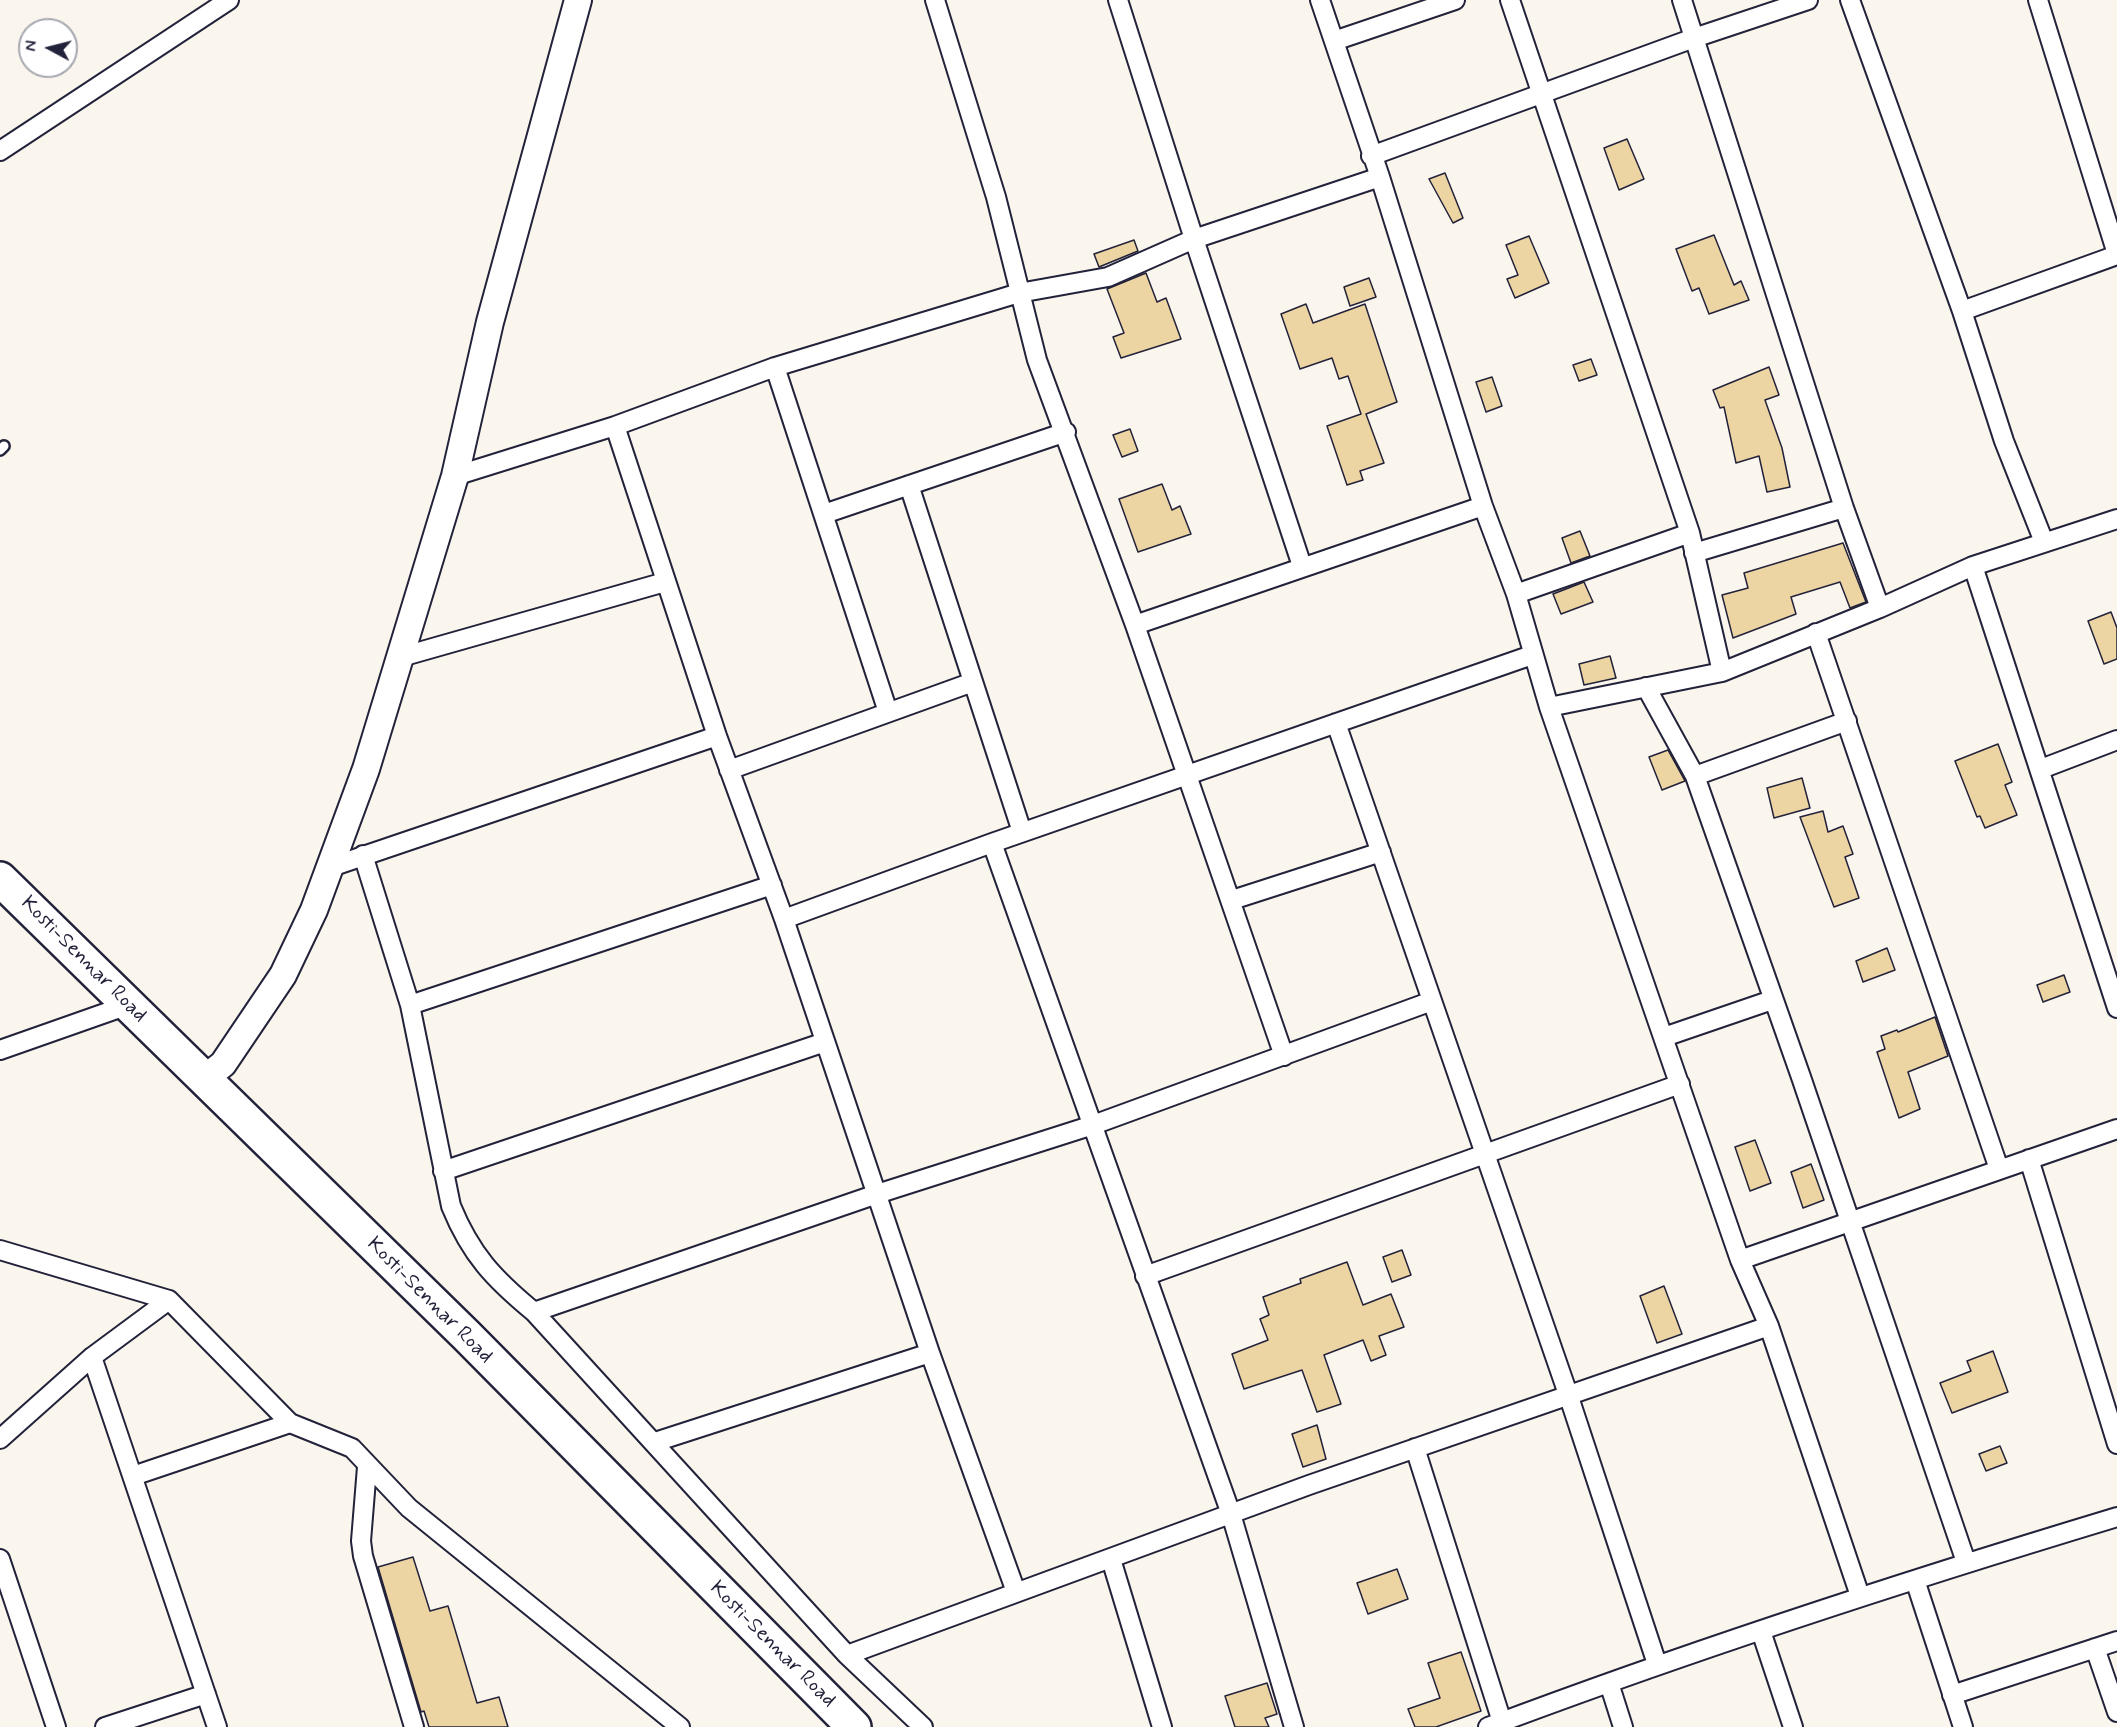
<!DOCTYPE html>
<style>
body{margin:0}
#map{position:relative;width:2117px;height:1727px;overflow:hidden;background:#fbf6ed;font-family:Mynerve,sans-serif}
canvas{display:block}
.north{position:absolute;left:18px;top:18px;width:60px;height:60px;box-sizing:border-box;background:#fff;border:2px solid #a7a7b1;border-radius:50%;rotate:277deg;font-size:16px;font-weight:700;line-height:24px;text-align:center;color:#22223b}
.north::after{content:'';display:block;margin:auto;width:21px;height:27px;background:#22223b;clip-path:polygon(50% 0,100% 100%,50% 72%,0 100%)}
</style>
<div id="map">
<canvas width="2117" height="1727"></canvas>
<div class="north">N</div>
</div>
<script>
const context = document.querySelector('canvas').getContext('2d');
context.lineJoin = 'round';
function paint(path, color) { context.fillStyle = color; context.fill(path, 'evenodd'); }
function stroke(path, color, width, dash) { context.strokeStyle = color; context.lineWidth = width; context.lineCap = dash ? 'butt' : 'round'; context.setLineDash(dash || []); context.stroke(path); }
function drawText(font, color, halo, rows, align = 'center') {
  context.font = font + ' Mynerve,sans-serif'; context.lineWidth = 4.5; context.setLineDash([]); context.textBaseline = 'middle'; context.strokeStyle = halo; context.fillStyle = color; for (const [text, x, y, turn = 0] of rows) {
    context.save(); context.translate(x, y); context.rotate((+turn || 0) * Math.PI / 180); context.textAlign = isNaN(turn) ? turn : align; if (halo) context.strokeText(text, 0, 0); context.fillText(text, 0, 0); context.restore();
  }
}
const building = new Path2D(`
 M1627,139L1644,179L1619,190L1604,148Z
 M1445,173L1463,218L1453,223L1429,179Z
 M1714,235L1734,285L1741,281L1749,300L1709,314L1699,288L1692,291L1676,249Z
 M1529,236L1549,283L1515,298L1507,279L1518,275L1506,245Z
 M1134,240L1138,251L1099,267L1094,254Z
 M1146,273L1157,302L1166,298L1181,339L1121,358L1113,337L1124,333L1107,289Z
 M1369,278L1376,297L1350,306L1344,287Z
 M1306,304L1313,323L1365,304L1397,402L1366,414L1384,463L1360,471L1363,480L1347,485L1327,426L1361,414L1348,376L1339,379L1332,358L1300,369L1281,314Z
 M1591,359L1597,375L1579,381L1573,365Z
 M1769,367L1779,395L1765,400L1782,448L1790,487L1767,492L1759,456L1736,463L1724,407L1720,408L1713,390Z
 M1492,377L1502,406L1486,412L1476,382Z
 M1130,429L1138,451L1122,457L1113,435Z
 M1162,484L1172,510L1180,506L1191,534L1138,552L1119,499Z
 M1580,531L1590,556L1571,563L1562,538Z
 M1843,543L1866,602L1850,608L1840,582L1791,597L1796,614L1733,638L1722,595L1748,588L1744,573Z
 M1584,582L1593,602L1561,614L1553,594Z
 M2111,612L2117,628V659L2104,664L2088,621Z
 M1610,656L1616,678L1584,685L1579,664Z
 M1998,744L2012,782L2005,785L2017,815L1985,828L1980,816L1977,817L1955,761Z
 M1668,750L1685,781L1662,790L1649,757Z
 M1802,778L1810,808L1774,818L1767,788Z
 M1823,811L1828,832L1843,826L1853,854L1845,857L1859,898L1834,907L1800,817Z
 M1887,948L1895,970L1863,982L1856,961Z
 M2064,975L2070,992L2043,1002L2037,985Z
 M1935,1017L1948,1056L1908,1072L1920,1109L1899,1118L1877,1052L1885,1049L1881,1036L1897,1030L1898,1032Z
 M1755,1140L1771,1183L1750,1191L1735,1147Z
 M1811,1164L1824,1200L1803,1208L1791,1172Z
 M1402,1250L1411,1275L1392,1282L1383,1257Z
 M1347,1262L1363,1305L1391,1294L1404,1327L1379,1336L1386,1355L1371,1361L1363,1340L1324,1355L1341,1404L1317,1412L1302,1370L1244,1389L1232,1354L1268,1340L1260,1319L1269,1315L1263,1297L1301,1283L1300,1279Z
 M1664,1286L1682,1334L1657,1343L1640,1296Z
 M1993,1351L2008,1392L1952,1413L1940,1383L1971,1371L1967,1361Z
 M1317,1425L1326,1459L1303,1467L1292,1434Z
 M2000,1446L2007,1463L1986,1471L1979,1454Z
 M413,1557L430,1611L448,1606L477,1703L499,1697L508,1727H429L424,1711L421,1712L378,1567Z
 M1397,1569L1408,1599L1368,1614L1357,1583Z
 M1461,1652L1481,1711L1436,1727H1415L1408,1709L1440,1698L1428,1663Z
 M1267,1683L1277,1714L1265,1718L1269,1727H1235L1225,1696Z`);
paint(building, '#edd4a3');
stroke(building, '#22223b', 1.5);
const lane = new Path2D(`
 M0,450L4,446`);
const street = new Path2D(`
 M935,0L996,197L1037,360L1135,625L1284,1056
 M1118,0L1194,239L1302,566
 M1320,0L1380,177L1483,506L1516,594L1549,707L1740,1260L1769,1326L1860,1596
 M1510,0L1690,533L1722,672
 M1682,0L1844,508L1880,608
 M1850,0L1962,311L2004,441L2044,542
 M2038,0L2117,254
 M1334,41L1455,0
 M0,151L229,0
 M1371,156L1694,38L1808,0
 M1962,311L2117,255
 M775,367L888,712
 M615,426L717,736L784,919L930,1353L1016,1592
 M455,476L615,426L775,367L1019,293L1108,277L1194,239L1380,177
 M909,485L1022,832
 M824,514L1066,432
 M1694,553L1844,508
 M1973,566L2117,1008
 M1516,594L1690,533
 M1135,625L1483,506
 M1816,633L1999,1169
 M401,657L665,582
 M1646,687L1695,776L1801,1077L1966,1562
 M1549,707L1722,672L1880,608L1973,566L2117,519
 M1336,723L1568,1394L1657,1664
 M2041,769L2117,740
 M729,770L973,682
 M1695,776L1847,721
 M992,843L1231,1514L1294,1727
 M363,855L410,1005L451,1206C471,1255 494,1279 534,1312
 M331,867L717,736
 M1232,900L1381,852
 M784,919L992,843L1532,655
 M410,1005L772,885
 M1664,1037L1772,1000
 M0,1050L128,1005
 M2029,1159L2117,1444
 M443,1171L825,1042
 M0,1250L169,1300L290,1423L352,1448L409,1508L680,1727
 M1740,1260L2117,1129
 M1145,1276L1680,1084
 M92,1357L217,1727
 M0,1439L92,1357L169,1300
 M655,1442L930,1353
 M1415,1448L1502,1722
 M367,1467L361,1541L363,1556L414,1727
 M133,1476L290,1423
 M0,1559L56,1727
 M1111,1559L1162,1727
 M1915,1580L1963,1727
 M1761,1631L1793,1727
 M2095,1648L2117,1712
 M847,1655L1309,1485L1769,1326
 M1609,1683L1623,1727
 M1952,1695L2117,1641
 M105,1727L206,1694
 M923,1727L847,1655L534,1312L877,1194L1093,1125L1432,1001
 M1488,1727C1695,1649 1905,1581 2117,1517`);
const secondary = new Path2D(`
 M204,1079L223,1064L283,975L314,910L366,769L455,476L490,322L578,0`);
const highway = new Path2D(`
 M0,879L467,1336L854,1727`);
stroke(lane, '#22223b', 14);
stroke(street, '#22223b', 22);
stroke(secondary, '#22223b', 30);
stroke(highway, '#22223b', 38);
stroke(lane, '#fff', 9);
stroke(street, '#fff', 18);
stroke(secondary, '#fff', 26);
stroke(highway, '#fff', 33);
drawText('21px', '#22223b', '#fff', [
 ["Kosti-Sennar Road",83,960,45],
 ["Kosti-Sennar Road",429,1301,45],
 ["Kosti-Sennar Road",772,1645,45]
]);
</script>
